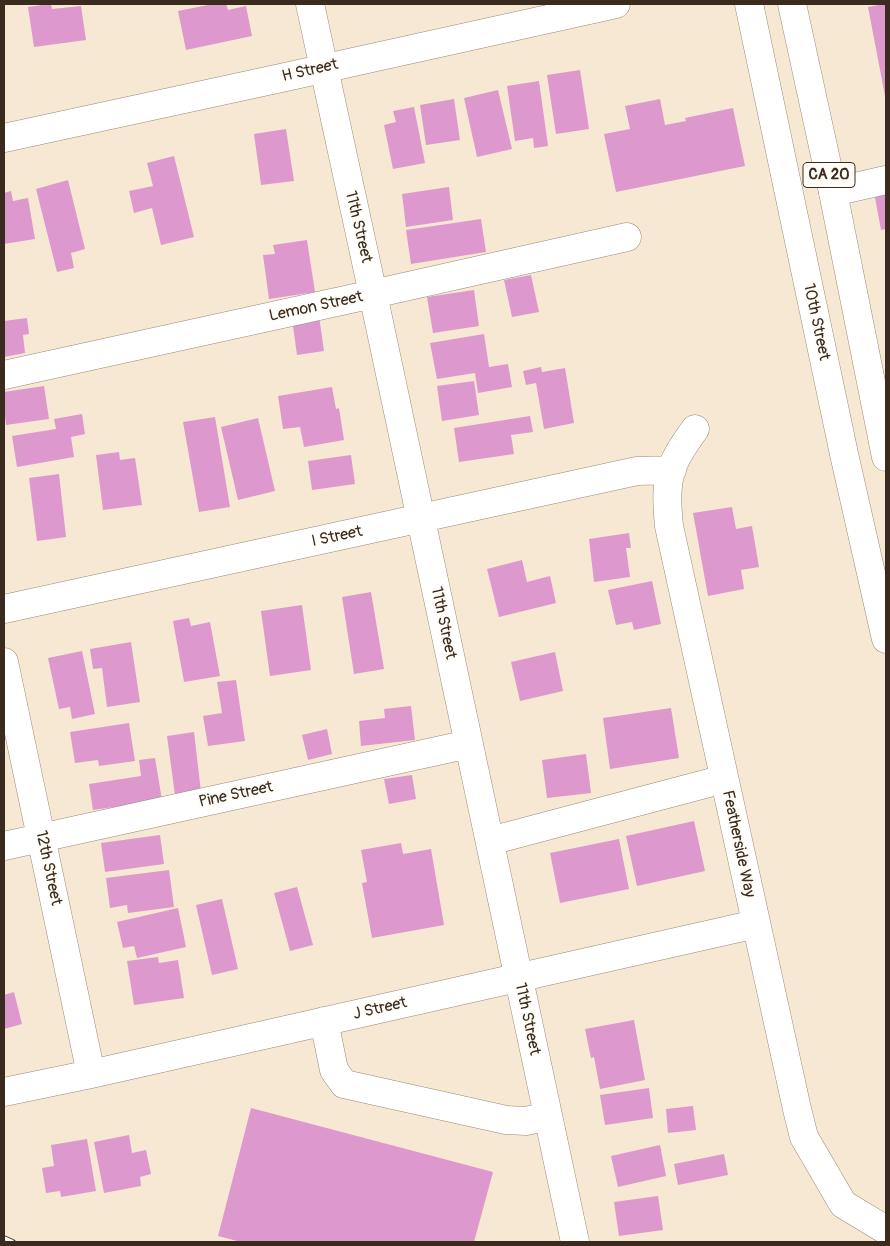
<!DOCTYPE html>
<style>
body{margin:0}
#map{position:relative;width:890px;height:1246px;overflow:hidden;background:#f7e8d3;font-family:Pangolin,sans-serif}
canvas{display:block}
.frame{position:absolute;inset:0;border:5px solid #3b2a1e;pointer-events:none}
</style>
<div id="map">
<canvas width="890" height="1246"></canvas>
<div class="frame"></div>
</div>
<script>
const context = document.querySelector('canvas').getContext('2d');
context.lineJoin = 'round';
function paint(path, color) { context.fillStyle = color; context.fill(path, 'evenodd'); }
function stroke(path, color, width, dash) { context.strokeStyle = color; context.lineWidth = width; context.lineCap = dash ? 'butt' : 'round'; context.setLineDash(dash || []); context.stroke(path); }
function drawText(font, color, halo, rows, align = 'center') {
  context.font = font + ' Pangolin,sans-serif'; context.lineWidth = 4; context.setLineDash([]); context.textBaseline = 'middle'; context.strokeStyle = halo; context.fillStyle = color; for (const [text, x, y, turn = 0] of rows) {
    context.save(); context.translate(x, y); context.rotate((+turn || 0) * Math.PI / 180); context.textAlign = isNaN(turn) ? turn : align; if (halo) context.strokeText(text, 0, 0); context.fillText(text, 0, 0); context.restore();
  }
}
paint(new Path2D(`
 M49,4H51L52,9L81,6L86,40L34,47L28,7Z
 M213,4H226L228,10L246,6L252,36L186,50L178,11Z
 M884,4H886V96H885L868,7Z
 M580,70L589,129L556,134L547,75Z
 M539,81L548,146L534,148L533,138L515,141L507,86Z
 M498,90L512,149L477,157L464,98Z
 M454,99L460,140L426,145L420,105Z
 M660,99L665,125L686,121L685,118L733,108L745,166L616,192L604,134L630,129L625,106Z
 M414,107L425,163L393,169L384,125L396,122L393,111Z
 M286,129L294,181L261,185L254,134Z
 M174,156L194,237L161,245L152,208L134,213L129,191L153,186L147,163Z
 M68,180L85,249L71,253L74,268L57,272L36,189Z
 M449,187L453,220L406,227L402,194Z
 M886,190V229L881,230L874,192Z
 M11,191L13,201L28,198L35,239L4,244V193Z
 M481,219L486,252L411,264L406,230Z
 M307,240L315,292L269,299L263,255L275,254L273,245Z
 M531,275L539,312L512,317L504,280Z
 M474,290L479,326L433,333L427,297Z
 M319,316L324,351L297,355L292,319Z
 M27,318L29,334L23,335L25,353L4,357V321Z
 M484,334L489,367L508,364L512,387L478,393L475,373L437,379L430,343Z
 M541,367L542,372L565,368L574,423L544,429L536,383L526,385L523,371Z
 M474,381L479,415L442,421L437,386Z
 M44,386L49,419L6,425L4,408V392Z
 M332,387L336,409L339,408L344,440L304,447L300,427L283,429L278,396Z
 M82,414L85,434L71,437L74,457L17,467L12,436L56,429L54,419Z
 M530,416L533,432L511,435L514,454L459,462L454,428Z
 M215,417L230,507L199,512L183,422Z
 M258,418L275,491L238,500L221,427Z
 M119,452L120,460L135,458L142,505L103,510L96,455Z
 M351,455L355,484L312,490L308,461Z
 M59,474L66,537L37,541L29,478Z
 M732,507L736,529L752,526L759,567L741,570L744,589L708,596L693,513Z
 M629,533L631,548H626L630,577L594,582L589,539Z
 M522,560L527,582L550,576L556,603L499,617L487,569Z
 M652,581L661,624L634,630L632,622L616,625L608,590Z
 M371,592L384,669L354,674L342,597Z
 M302,605L311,670L270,676L261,611Z
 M189,618L191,626L210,622L220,676L184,682L173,621Z
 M131,642L140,702L107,707L102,668L93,669L90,649Z
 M82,651L95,714L72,719L70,707L59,709L48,658Z
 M555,652L563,691L520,701L511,662Z
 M236,680L245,741L208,746L203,716L222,713L217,682Z
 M411,706L415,740L361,746L359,721L385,718L384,709Z
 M671,708L679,758L610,769L603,718Z
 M129,723L135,761L99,766L98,760L75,763L70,732Z
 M327,729L332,754L308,760L302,735Z
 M194,732L201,792L175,795L167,736Z
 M586,754L591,793L547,798L542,760Z
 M155,758L162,800L93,810L89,784L141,776L139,760Z
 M412,775L416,799L389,804L384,779Z
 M694,821L705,871L637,886L626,836Z
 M160,835L164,864L105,872L101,843Z
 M619,839L629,889L560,903L550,853Z
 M401,843L403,854L431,849L444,925L372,938L362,883L367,882L361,850Z
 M169,870L174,907L128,913L127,905L110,908L106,878Z
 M297,887L313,945L290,951L274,893Z
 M222,899L238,969L212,975L196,905Z
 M178,908L186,947L137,958L134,946L123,948L117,922Z
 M158,957L159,963L178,960L184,998L134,1005L127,961Z
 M14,992L22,1024L4,1029V995Z
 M634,1020L645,1080L600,1089L594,1057L591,1058L585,1029Z
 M649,1088L653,1118L605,1125L600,1095Z
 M693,1106L696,1130L668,1133L666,1109Z
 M251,1108L493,1172L474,1242H241L218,1236Z
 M129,1135L132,1153L146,1150L151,1174L140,1177L141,1186L104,1193L94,1142Z
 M87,1139L96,1191L61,1197L60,1191L46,1193L42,1168L54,1166L51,1145Z
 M660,1145L666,1176L618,1187L611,1156Z
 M724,1154L728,1175L678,1185L674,1164Z
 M658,1196L663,1230L619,1236L614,1202Z`), '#dd99cd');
const minor = new Path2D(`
 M310,4L373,294L575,1242
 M4,138L281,78L616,4
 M833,192L886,180
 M4,375L373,294L627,237
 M695,429C687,440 679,451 674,463C665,483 667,505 669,526L797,1109L804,1137L843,1204L886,1230
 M4,609L637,471L672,470
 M4,662L91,1074
 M490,841L724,779
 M4,846L469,744
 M324,1021L334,1070L344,1084L506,1120L526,1121L548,1116
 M4,1092L91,1074L756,924`);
const highway = new Path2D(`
 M749,4L844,454L886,639
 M792,4L833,192L886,457`);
stroke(minor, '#998978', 29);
stroke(highway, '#998978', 29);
stroke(minor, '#fff', 28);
stroke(highway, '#fff', 28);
const rail = new Path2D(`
 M4,1238L13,1242`);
stroke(rail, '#3b2a1e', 5.5);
stroke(rail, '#fdfcf7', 4, [11]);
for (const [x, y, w] of [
 [829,175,52]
]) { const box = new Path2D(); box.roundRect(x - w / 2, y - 12.5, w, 25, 4); context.fillStyle = '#fdfcf7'; context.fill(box); stroke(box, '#3b2a1e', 1); }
drawText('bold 15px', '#3b2a1e', null, [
 ["CA 20",829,175]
]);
drawText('16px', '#3b2a1e', '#fdfcf7', [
 ["H Street",310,71,-13],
 ["11th Street",358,227,77],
 ["Lemon Street",316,307,-12],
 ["10th Street",816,322,78],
 ["I Street",337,537,-12],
 ["11th Street",443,623,78],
 ["Pine Street",236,795,-12],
 ["Featherside Way",738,844,78],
 ["12th Street",48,868,78],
 ["J Street",380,1009,-13],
 ["11th Street",527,1019,78]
]);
</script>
